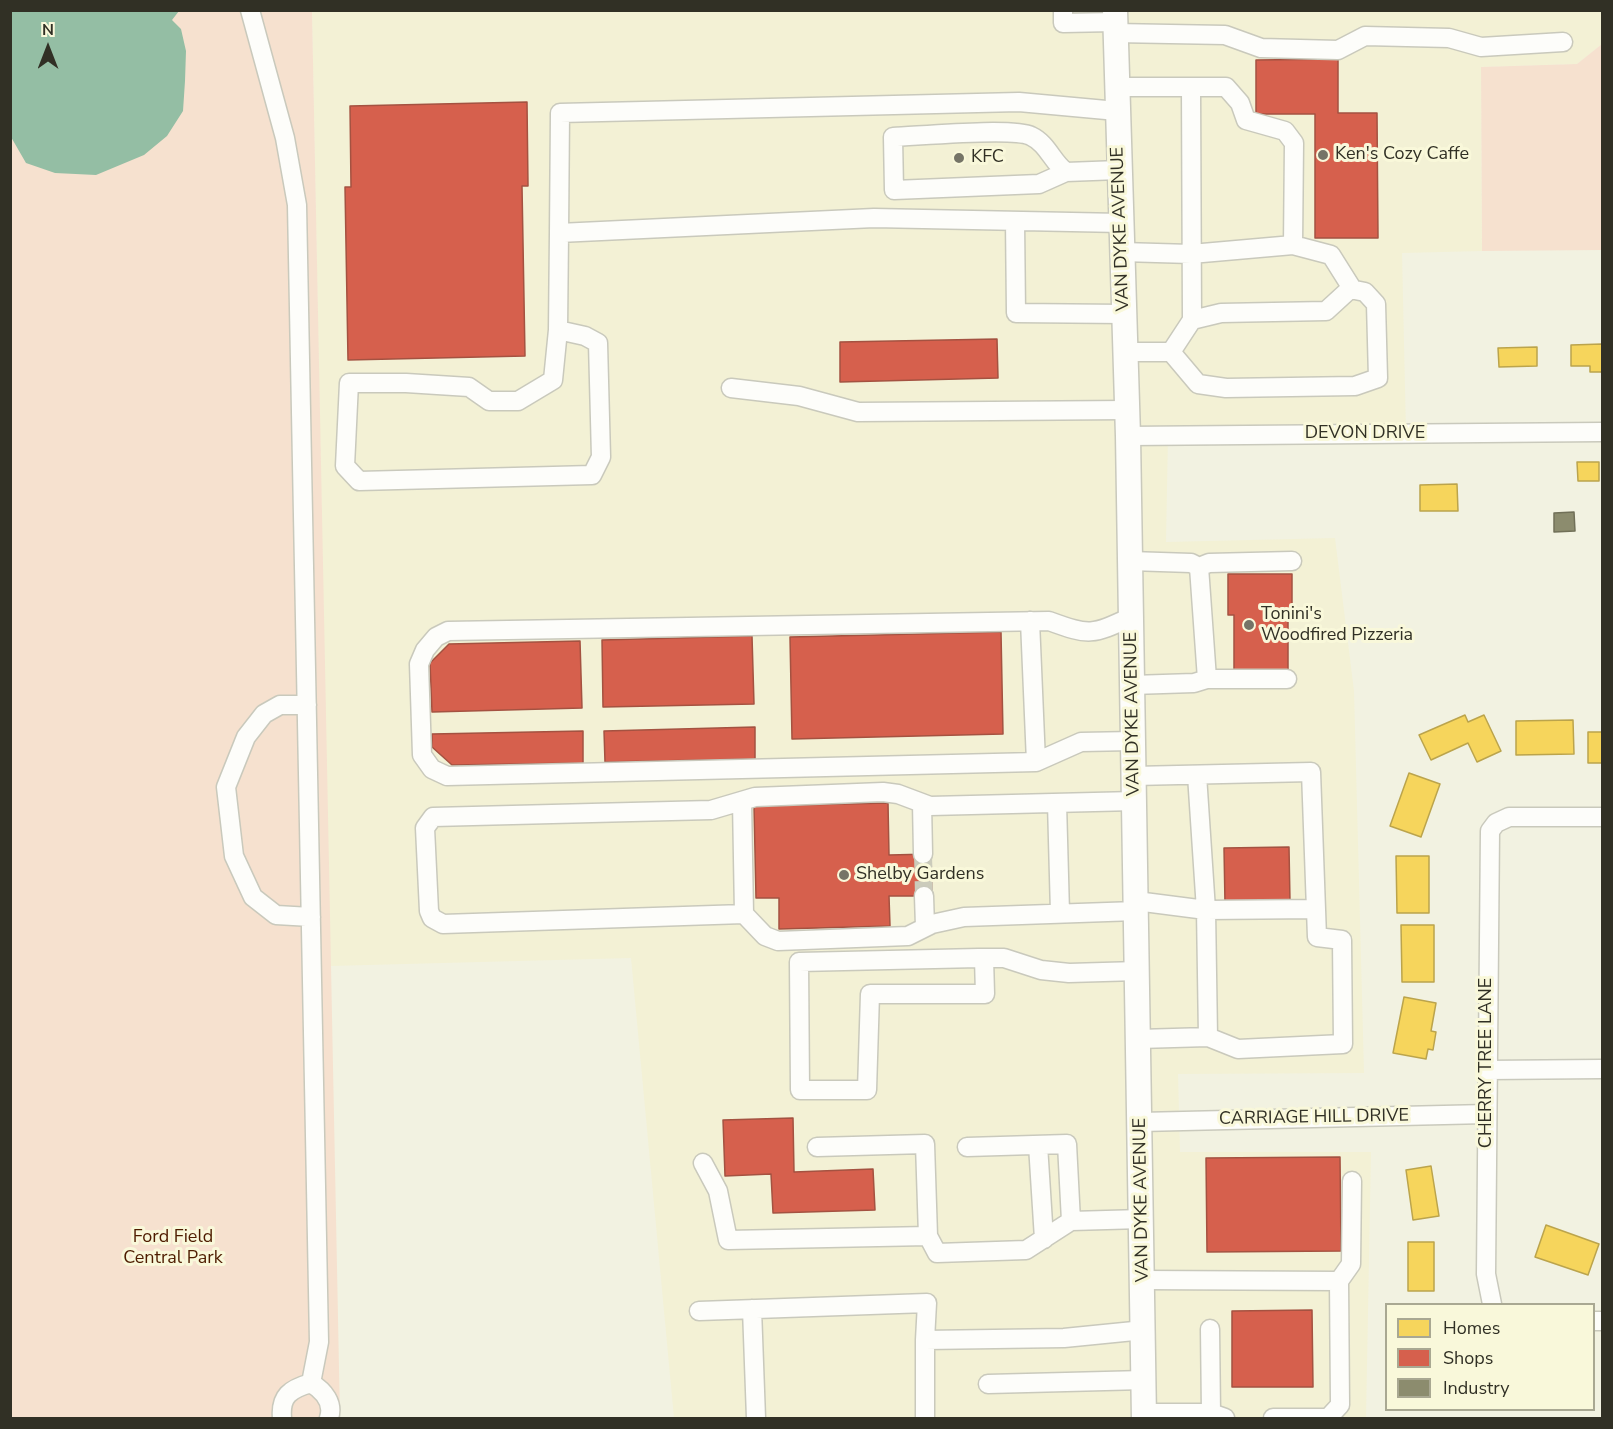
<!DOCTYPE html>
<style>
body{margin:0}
#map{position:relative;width:1613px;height:1429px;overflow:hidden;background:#f2f2e1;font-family:"Nunito Sans",sans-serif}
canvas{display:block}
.frame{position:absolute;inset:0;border:12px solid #313025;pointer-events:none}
.legend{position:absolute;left:1385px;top:1303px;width:210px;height:108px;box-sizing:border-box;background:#f9f8da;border:2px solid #a9a892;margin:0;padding:8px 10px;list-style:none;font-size:18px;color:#313025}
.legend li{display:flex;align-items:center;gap:12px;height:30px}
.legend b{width:30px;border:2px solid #a9a892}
.north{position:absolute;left:18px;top:18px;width:60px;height:60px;-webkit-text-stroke:4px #f9f8da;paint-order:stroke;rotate:0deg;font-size:16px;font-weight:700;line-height:24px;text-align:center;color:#313025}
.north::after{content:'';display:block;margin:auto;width:21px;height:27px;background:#313025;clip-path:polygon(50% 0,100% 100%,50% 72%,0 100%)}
</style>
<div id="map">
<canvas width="1613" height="1429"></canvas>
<div class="frame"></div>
<ul class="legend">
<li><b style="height:16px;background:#f6d55c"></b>Homes</li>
<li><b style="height:16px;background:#d6604d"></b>Shops</li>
<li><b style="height:16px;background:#8c8c6e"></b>Industry</li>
</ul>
<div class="north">N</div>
</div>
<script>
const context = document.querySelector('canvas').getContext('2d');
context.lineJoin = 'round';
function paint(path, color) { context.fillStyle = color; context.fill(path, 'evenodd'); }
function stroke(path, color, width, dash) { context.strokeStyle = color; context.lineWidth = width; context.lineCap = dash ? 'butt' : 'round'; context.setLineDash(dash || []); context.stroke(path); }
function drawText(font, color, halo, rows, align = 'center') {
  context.font = font + ' "Nunito Sans",sans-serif'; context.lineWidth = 6; context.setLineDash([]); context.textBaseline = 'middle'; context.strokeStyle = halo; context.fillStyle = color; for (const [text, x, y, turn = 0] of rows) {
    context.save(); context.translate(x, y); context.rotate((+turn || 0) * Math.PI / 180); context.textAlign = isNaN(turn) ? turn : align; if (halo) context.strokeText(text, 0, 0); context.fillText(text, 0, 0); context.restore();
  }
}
paint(new Path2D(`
 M312,11H1602V44L1577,64L1481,67L1482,251L1402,253L1406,433L1168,435L1166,542L1335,538L1354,691L1364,1073L1178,1074L1180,1152H1371L1366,1418H674L631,958L330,966Z`), '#f3f1d5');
paint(new Path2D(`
 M10,11H312L340,1418H11Z
 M1602,44V250L1482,251L1481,67L1577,64Z`), '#f6e1cf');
paint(new Path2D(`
 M10,11H179L172,20L181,29L186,51L185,81L183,111L167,136L144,155L96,175L55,173L26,163L11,137Z`), '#94bea4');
const homes = new Path2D(`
 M1602,344V372H1590V366H1571V345Z
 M1537,347V366L1499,367L1498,348Z
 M1577,462H1599V481H1578Z
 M1457,484L1458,511H1420V485Z
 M1465,715L1468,722L1484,715L1501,751L1477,762L1468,743L1431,760L1419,735Z
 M1573,720L1574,754L1516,755V721Z
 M1588,732H1602V763H1588Z
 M1409,773L1440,784L1421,837L1390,826Z
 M1396,856H1429V913H1397Z
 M1401,925H1434V982H1402Z
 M1404,997L1436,1003L1431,1031L1436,1032L1433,1050L1428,1049L1426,1059L1393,1053Z
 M1431,1166L1439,1216L1413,1220L1406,1170Z
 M1546,1225L1599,1244L1588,1275L1535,1257Z
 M1408,1242H1434V1291H1408Z`);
paint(homes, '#f6d55c');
stroke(homes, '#bba44c', 1.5);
const shops = new Path2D(`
 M1338,59V113H1377L1378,238H1315V114H1256V60Z
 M527,102L528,186H522L525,356L348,360L345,187H351L350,106Z
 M997,339L998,378L840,382V342Z
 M1228,574H1292V613H1288V672L1234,673V615H1228Z
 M1001,632L1003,734L792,739L790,637Z
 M752,636L754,704L603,707L602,640Z
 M580,641L582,708L432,712L430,663L449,644Z
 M755,727V759L605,762L604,731Z
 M583,731V763L452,765L432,747V734Z
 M888,803L889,855L931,854L932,896H889L890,926L779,929V898H756L754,806Z
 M1289,847L1290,902L1225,904L1224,848Z
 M793,1118L794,1172L873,1169L875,1210L773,1213L771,1174L725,1176L723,1120Z
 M1340,1157L1341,1251L1207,1252L1206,1158Z
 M1312,1310L1313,1387H1232V1311Z`);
paint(shops, '#d6604d');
stroke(shops, '#a45241', 1.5);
const industry = new Path2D(`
 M1574,512L1575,531L1554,532V513Z`);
paint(industry, '#8c8c6e');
stroke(industry, '#717058', 1.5);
stroke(new Path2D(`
 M923,854L924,896`), '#cbcbbb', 18, [18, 9]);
const minor = new Path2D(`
 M250,10L285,138L297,205L319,1342L311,1383
 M1063,10V23L1115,22
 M1115,33L1225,35L1261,48L1338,50L1365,36L1449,38L1481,47L1563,42
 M1116,87H1226L1240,103L1246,120L1285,131L1294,143L1293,245L1331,255L1353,290
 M1191,87L1192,320
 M1117,111L1019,102L560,113L559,233L874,218L1121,223
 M1066,172C1052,162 1048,144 1031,136C1013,127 919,136 893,137L894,190L1039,184L1066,172L1119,170
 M1015,221L1016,313L1124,314
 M1122,252L1191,254L1293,245
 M558,330L553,380L518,401H489L469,387L406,383H349L345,466L359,481L592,475L601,457L598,343L585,336L558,330L559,233
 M1125,352H1171L1198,384L1226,388L1355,386L1378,378L1376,304L1365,292L1350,289L1326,311L1221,313L1192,320L1171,352
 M731,388L799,396L858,412L1127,410
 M1128,436L1602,432
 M1130,561L1191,563L1199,567L1207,679L1194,683L1132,685
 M1199,567L1209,563L1292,561
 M1131,617C1092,635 1090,636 1049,621L448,631L436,637L425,650L419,664L422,755L432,769L447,776L1036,762L1081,742L1133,741
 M1030,621L1036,762
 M1207,679H1287
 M307,705H280L264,714L246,737L226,787L234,856L253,897L276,915L311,917
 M1197,775L1206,910L1316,909
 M1134,776L1311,772L1317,937L1342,940L1343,1044L1238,1049L1208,1037
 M742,801L744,914
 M1135,801L930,806L898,794L883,792L755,797L711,810L433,817L425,828L429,911L432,918L443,924L744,914L765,936L778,941L908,936L932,924L964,917L1136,911
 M922,803L923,854
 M1057,803L1060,913
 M924,896L925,927
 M1136,901L1206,910L1208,1037L1139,1039
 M984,958L985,994H870L867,1090H800L799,962L979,958H1004L1041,970L1069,973L1138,971
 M1487,1070L1602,1069
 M1140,1122L1487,1114
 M1038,1145L1044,1239
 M817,1147L925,1144L928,1236
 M967,1147L1067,1144L1071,1221
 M703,1163L718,1191L728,1240L928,1236L937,1253L1026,1250L1071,1221L1142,1219
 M1143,1280L1339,1281L1340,1405L1328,1418H1273
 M1339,1281L1351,1264L1352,1181
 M1492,1304L1486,1274L1490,831L1496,823L1509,817H1602
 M752,1309L756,1418
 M699,1311L927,1303L925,1340L1064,1338L1144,1330
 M1594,1321H1602
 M1210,1329L1211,1413
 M988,1384L1144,1380
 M1144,1413H1211L1225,1418
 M282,1418C280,1396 290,1389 311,1383C324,1391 334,1403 329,1418
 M925,1418V1340`);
const major = new Path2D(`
 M1115,10L1128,436L1144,1418`);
stroke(minor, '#c9c9bc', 21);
stroke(major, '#c9c9bc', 27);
stroke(minor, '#fdfdfa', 18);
stroke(major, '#fdfdfa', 24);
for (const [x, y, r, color] of [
 [1323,155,6,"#757467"],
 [959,158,6,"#757467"],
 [1249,625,6,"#757467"],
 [844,875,6,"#757467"]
]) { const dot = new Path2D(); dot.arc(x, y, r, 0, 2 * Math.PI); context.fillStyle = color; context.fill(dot); stroke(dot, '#f9f8da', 2); }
drawText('18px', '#313025', '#f9f8da', [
 ["Ken's Cozy Caffe",1335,155],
 ["KFC",971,158],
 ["Tonini's",1261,615],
 ["Woodfired Pizzeria",1261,636],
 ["Shelby Gardens",856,875]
], 'left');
drawText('18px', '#313025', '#f9f8da', [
 ["VAN DYKE AVENUE",1121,229,-92],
 ["DEVON DRIVE",1365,434],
 ["VAN DYKE AVENUE",1133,714,-91],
 ["CHERRY TREE LANE",1487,1063,-90],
 ["CARRIAGE HILL DRIVE",1314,1118,-1],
 ["VAN DYKE AVENUE",1142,1200,-91]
]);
drawText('18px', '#4e1c00', '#f9f8da', [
 ["Ford Field",173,1238],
 ["Central Park",173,1259]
]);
</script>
